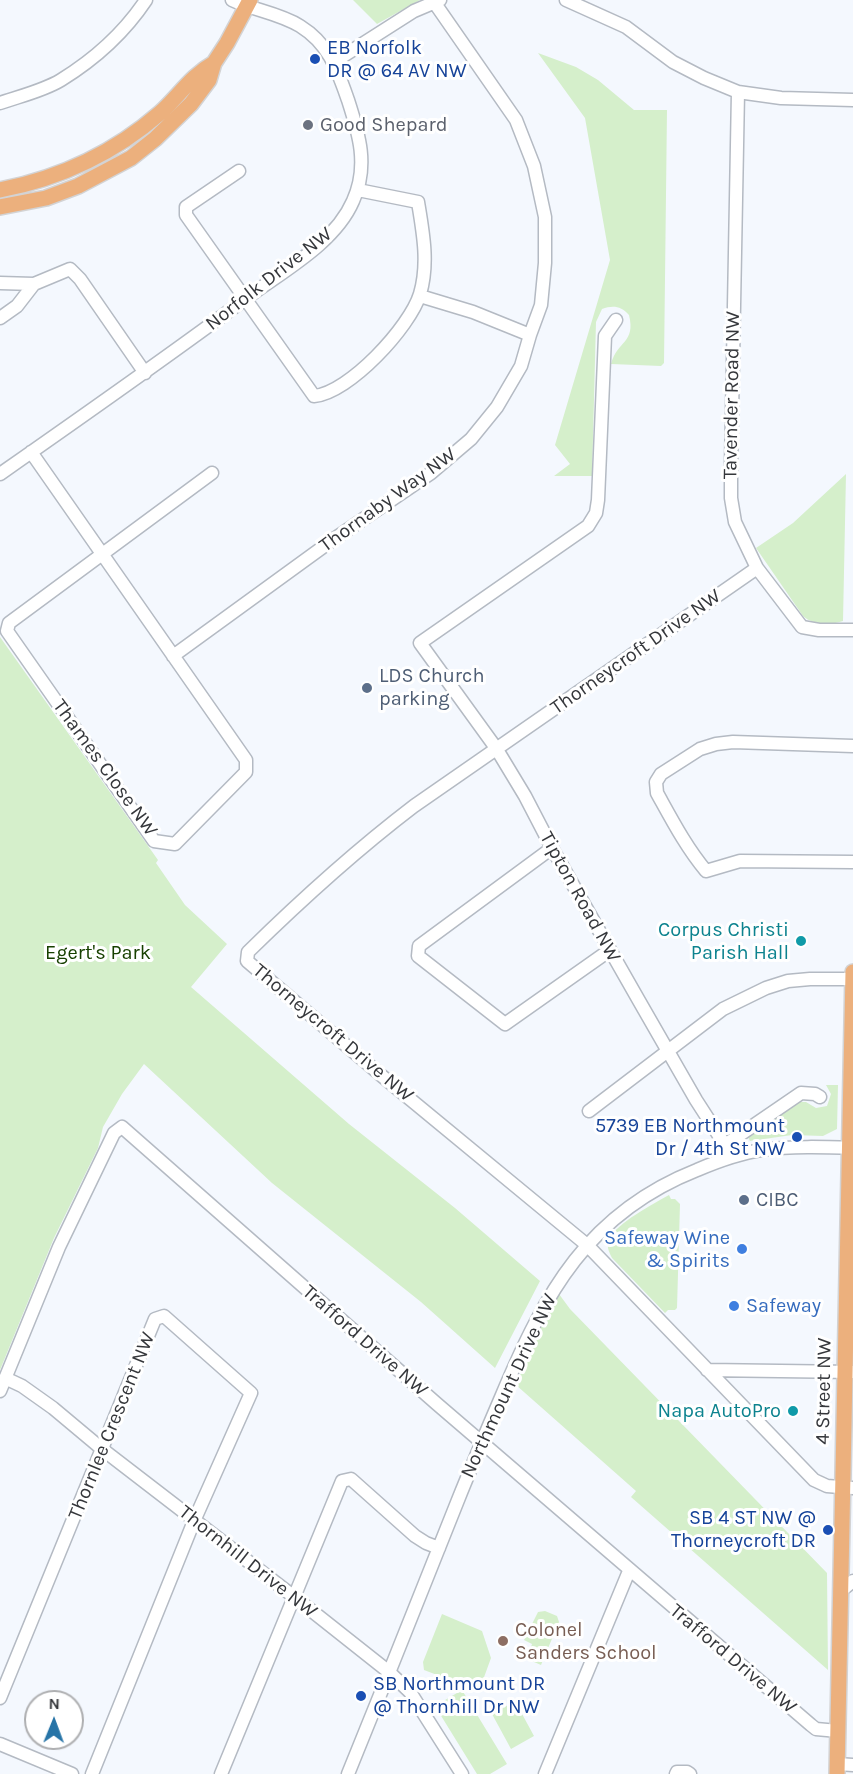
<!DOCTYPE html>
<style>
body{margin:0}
#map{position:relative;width:853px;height:1774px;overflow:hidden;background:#f4f8fe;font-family:Karla,sans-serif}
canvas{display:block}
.north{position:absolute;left:24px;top:1690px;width:60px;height:60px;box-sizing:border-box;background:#fff;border:2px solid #aeafb1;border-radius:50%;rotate:1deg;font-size:16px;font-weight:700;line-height:24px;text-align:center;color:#35373b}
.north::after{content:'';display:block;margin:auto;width:21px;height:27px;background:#2774a7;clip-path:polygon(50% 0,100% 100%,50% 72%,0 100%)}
</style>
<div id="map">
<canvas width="853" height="1774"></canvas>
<div class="north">N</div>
</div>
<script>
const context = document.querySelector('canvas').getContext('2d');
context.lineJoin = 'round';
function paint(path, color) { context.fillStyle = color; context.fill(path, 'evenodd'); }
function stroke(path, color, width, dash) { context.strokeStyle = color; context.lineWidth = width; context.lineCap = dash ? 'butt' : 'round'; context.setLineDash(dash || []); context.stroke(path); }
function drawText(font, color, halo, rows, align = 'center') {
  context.font = font + ' Karla,sans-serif'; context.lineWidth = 6; context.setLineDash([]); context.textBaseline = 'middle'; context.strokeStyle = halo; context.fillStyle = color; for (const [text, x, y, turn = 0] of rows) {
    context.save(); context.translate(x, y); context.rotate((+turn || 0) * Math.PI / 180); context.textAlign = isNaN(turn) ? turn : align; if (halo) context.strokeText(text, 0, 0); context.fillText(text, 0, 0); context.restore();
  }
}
paint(new Path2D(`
 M353,0H420L377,24Z
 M538,53L576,67L598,80L634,110H667L664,363L661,366L611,364C617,341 636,343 629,315C621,306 613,305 602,309L596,322L592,476H554L570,464L555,445L610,260L585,118Z
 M846,474L843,621C832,625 812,625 803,616L756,548L793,523Z
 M0,637L158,860L156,863L185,905L227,944L191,987L349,1124L455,1208L540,1281L495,1368L421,1302L272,1183L144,1064L122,1094L103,1127L98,1148L54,1238L0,1370Z
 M826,1085H838L837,1129L823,1136L792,1135L750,1141L748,1137L798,1102H806L816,1108L827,1106L831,1094Z
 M669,1195L671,1199H675L680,1204L677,1308L675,1310H668L665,1313L612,1258C609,1252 606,1246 609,1239C617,1223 653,1204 669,1195Z
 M559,1294L570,1309L827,1573L828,1670L631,1497L636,1491L516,1385L543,1321Z
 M545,1611L557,1616L559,1622L541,1665L527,1659L532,1644L524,1640L538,1612Z
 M442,1614L482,1631L491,1658L479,1691L424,1670L423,1662Z
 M462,1690L507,1764L490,1774H477L435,1706Z
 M515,1701L534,1736L511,1749L492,1714Z`), '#d5efcb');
const minor = new Path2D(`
 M566,0L626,27L673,62L704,78L738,92L781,98L853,100
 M334,62L414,11L440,0
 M738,92L731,466V498L735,522L757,568L802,627L819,630H853
 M0,103C20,96 43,91 61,80C95,59 124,33 146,0
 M239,171L186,207V215L314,396C349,393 410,327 420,294C429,264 423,232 418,202L358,190
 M0,283L34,284L70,269L80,279L145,373
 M420,296L473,312L530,335
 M0,318L17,306L34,284
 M616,320L605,336L598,500L596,513L588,526L420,643L496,748L525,796L552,848L638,999L696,1100L725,1145L728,1158
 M31,452C103,554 174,657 246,760V772L175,844L154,841L7,631L9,623L212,473
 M0,474C83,416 166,358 248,297C283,271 335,243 353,201C369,166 359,134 348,100C337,69 329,44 300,26C279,13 253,10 232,0
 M757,568L414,806C355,851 301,900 248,952L247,961L382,1076L587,1245L814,1480L827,1486L853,1488
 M173,656L334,539L431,473L471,439L497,407L521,366L530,335L541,305L545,263V217L534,166L516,120L434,2
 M853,746L733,742L716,744L700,749L661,774L656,782L657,793C672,820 686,847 706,871L740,861L853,862
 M552,848L419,946L418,956L505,1024L610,950
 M589,1111L723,1009L766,988L788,981L810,979H853
 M725,1145L801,1093L815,1094L820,1097
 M707,1370L853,1372
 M5,1378L22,1386L53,1408L102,1449L293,1596L389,1672L410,1692L462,1774
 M0,1391L59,1247L114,1133L122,1127L437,1404L811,1725L816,1729L838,1731
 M842,1590L853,1581
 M0,1698L155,1319L164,1316L251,1393L194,1521L92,1774
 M0,1744L72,1774
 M837,1764L853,1765
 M221,1774L342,1481L351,1479L415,1536L426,1543L439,1548
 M348,1774C385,1683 422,1591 458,1500C472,1465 487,1430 502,1395C545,1293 588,1213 697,1170C718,1161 740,1153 762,1150C792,1146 823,1147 853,1148
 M545,1774L629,1571
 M676,1774L677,1772H687L690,1774`);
const major = new Path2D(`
 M0,190C61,178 113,154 160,113C179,96 191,76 214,63
 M0,207L46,198L78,186L131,158L155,139L191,104L209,80L214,63L227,43L250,0
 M837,1774L853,972`);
stroke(minor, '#b4bac3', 15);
stroke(major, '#d3d3d4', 18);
stroke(minor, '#fff', 12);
stroke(major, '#ecb07d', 15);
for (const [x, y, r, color] of [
 [315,59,6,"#1a4fb4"],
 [308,125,6,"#6b7280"],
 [367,688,6,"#5c6f8a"],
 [801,941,6,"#0f9aa8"],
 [797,1137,6,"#1a4fb4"],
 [744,1200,6,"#5c6f8a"],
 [742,1249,6,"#3f7fe0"],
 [734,1306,6,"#3f7fe0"],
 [793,1411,6,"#0f9aa8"],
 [828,1530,6,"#1a4fb4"],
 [503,1641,6,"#8d6e63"],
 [361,1696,6,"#1a4fb4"]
]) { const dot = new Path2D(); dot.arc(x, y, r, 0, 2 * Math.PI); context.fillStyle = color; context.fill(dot); stroke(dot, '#fff', 2); }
drawText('20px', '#164399', '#fff', [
 ["EB Norfolk",327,48],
 ["DR @ 64 AV NW",327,71],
 ["5739 EB Northmount",785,1126,"right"],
 ["Dr / 4th St NW",785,1149,"right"],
 ["SB 4 ST NW @",816,1518,"right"],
 ["Thorneycroft DR",816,1541,"right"],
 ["SB Northmount DR",373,1684],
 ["@ Thornhill Dr NW",373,1707]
], 'left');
drawText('20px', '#5b616d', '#fff', [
 ["Good Shepard",320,125]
], 'left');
drawText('20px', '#35373b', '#fff', [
 ["Norfolk Drive NW",269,279,-38],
 ["Tavender Road NW",732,395,-89],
 ["Thornaby Way NW",388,500,-36],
 ["Thorneycroft Drive NW",636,652,-35],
 ["Thames Close NW",105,768,54],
 ["Tipton Road NW",580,897,61],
 ["Thorneycroft Drive NW",333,1033,40],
 ["Trafford Drive NW",365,1341,41],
 ["Northmount Drive NW",509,1386,-65],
 ["4 Street NW",824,1391,-89],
 ["Thornlee Crescent NW",112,1426,-68],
 ["Thornhill Drive NW",248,1562,38],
 ["Trafford Drive NW",733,1659,40]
]);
drawText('20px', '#4e5e75', '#fff', [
 ["LDS Church",379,676],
 ["parking",379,699],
 ["CIBC",756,1200]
], 'left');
drawText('20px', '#0d838f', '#fff', [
 ["Corpus Christi",789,930],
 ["Parish Hall",789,953],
 ["Napa AutoPro",781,1411]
], 'right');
drawText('20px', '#174000', '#fff', [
 ["Egert's Park",98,953]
]);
drawText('20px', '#366cbe', '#fff', [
 ["Safeway Wine",730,1238],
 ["& Spirits",730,1261],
 ["Safeway",746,1306,"left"]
], 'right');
drawText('20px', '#785e54', '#fff', [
 ["Colonel",515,1630],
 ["Sanders School",515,1653]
], 'left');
</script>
